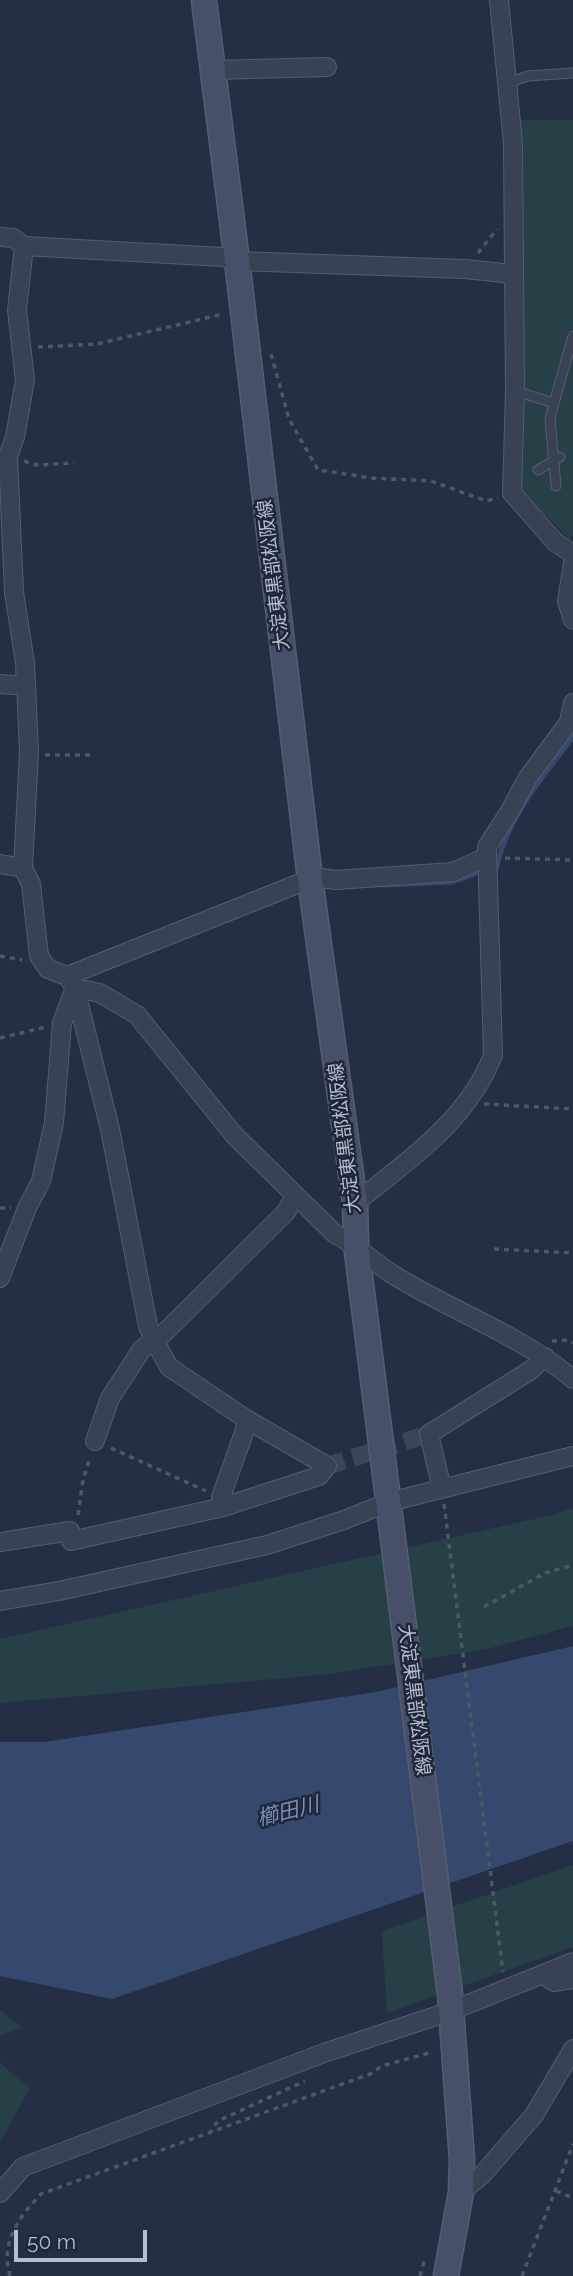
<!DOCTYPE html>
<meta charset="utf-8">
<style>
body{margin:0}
#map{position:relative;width:573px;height:2276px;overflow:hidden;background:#242f46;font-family:Raleway,sans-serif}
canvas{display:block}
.scale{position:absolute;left:14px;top:2230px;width:133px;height:32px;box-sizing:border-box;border:4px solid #b7bdce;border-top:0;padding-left:9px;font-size:21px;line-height:24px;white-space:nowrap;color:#b7bdce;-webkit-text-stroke:5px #1e263a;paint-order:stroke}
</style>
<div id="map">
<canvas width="573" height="2276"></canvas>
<div class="scale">50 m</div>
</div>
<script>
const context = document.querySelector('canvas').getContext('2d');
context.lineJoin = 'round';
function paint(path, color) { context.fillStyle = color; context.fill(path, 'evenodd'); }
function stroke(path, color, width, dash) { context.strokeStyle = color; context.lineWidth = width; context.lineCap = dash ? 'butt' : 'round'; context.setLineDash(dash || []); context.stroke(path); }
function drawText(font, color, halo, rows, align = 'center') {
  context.font = font + ' Raleway,"Noto Sans JP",sans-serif'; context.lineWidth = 5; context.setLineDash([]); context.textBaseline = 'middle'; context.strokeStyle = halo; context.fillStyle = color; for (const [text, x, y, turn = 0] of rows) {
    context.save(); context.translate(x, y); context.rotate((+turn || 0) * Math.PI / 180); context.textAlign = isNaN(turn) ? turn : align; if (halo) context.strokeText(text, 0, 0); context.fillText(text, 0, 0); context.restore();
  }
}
paint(new Path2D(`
 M521,120H573V535L570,540L522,491Z
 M573,1508V1626L487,1649L330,1674L0,1703V1639L552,1515Z
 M573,1865V1947L387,2013L382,1931Z
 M0,2010L23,2028L0,2035Z
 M0,2063L30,2088L0,2142Z`), '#273f47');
paint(new Path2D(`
 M573,1646V1841L112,1999L0,1976V1742H44L376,1692Z`), '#37486e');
stroke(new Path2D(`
 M494,871L496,870C506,820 542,777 573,737
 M384,885L453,882L477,873`), '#37486e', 5);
stroke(new Path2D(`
 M327,1466L429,1434`), '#3a445a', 18, [18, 9]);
const service = new Path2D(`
 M508,83L528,76L573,73
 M515,391L554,403L573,336
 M554,403L550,419L556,486
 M538,470L560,457`);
const minor = new Path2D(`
 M499,0L513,144L515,391L512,493L555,542L573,554
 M213,70L327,67
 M0,237L13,238L24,246L223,257L237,261L465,269L513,274
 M573,563L567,601L573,620
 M0,684L25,686
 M0,864L23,868
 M67,976L310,879L321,878L336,880L453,872L486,857
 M75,988L100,993L137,1015L235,1136L335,1234C356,1245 372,1261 392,1274C451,1311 519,1334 573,1379
 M355,1203C408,1161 468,1120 493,1055L487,847L510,811L527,779L569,722L573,703
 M0,1278L27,1208L41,1181L54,1123L62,1023L75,988
 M95,1441L110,1398L142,1349L164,1333L286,1212L295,1196
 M442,1489L429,1434L531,1370L545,1357
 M223,1507L221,1497L245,1430L246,1419
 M0,1542L70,1531L71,1541L223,1507L319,1476L327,1466L246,1419L169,1367L154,1340L148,1326L110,1129L75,988L67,976L48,969L39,956L31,884L23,868L29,751L25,663L14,592L8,457L15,437L25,380L17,310L24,246
 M0,1601L59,1591L267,1545L344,1520L389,1502L573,1456
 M544,1975L554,1982L573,1979
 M461,2192L482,2175L534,2115L573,2049
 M0,2193L23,2167L324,2053L451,2011L573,1962`);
const secondary = new Path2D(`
 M204,0L237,261L310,879L355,1203L356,1244L450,1994L462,2160L461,2192L446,2276`);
stroke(service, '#555d6f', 11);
stroke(minor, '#555d6f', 20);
stroke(secondary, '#555d6f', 27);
stroke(new Path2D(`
 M478,253L497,229
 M38,347L97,344L223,314
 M271,354L289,419L318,470L371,478L431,481L486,501L498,498
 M24,461L37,465L74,463
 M45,755H94
 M505,858L573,860
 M0,956L22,960
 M0,1038L46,1027
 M484,1104L573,1109
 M0,1208H11
 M494,1249L573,1253
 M552,1341L568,1340L573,1343
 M111,1448L206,1491
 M444,1504L503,1972
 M78,1515L83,1480L90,1458
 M484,1607L545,1573L573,1565
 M209,2134L218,2121L305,2081
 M556,2191L573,2198
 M10,2276C0,2242 19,2217 41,2194L370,2074L382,2066L429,2053
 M420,2276L425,2258
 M522,2276L573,2144`), '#455c62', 3.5, [5, 5]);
stroke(service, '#394255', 9);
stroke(minor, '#394255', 18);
stroke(secondary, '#475068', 24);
drawText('19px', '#b7bdce', '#1e263a', [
 ["大淀東黒部松阪線",274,575,-97],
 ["大淀東黒部松阪線",345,1138,-97],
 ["大淀東黒部松阪線",414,1700,83]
]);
drawText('italic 21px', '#7c8eb8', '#1e263a', [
 ["櫛田川",288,1812,-14]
]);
</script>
